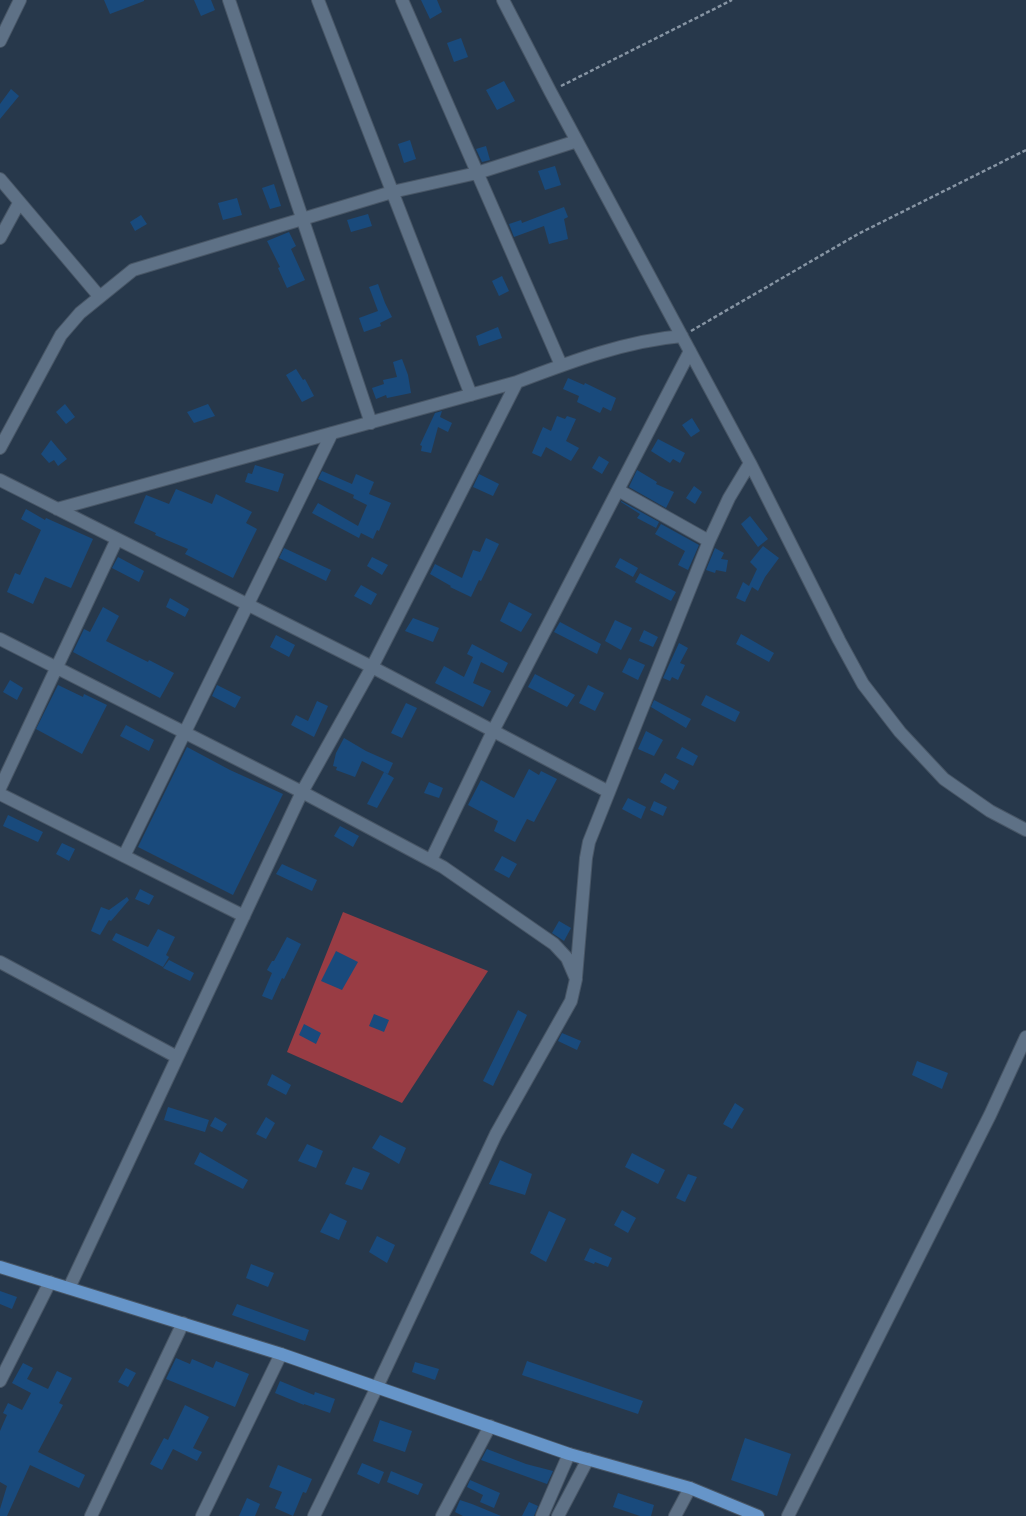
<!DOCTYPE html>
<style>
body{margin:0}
canvas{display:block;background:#27384b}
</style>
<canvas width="1026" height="1516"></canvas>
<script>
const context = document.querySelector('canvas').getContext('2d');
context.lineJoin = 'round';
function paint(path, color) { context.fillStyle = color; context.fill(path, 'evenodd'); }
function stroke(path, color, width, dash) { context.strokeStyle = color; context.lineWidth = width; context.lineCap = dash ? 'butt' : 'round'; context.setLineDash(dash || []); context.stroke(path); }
paint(new Path2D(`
 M343,912L488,971L402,1103L287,1052Z`), '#993c44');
paint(new Path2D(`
 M104,0H144V1L110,14Z
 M194,0H211L215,10L201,16Z
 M421,0H437L442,12L430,19Z
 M461,38L468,57L454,62L447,43Z
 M504,81L515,101L497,110L486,90Z
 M11,89L19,96L0,119V104Z
 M410,140L416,159L404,163L398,144Z
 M486,146L490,160L482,162L476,149Z
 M555,166L561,185L545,190L538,171Z
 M274,184L281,206L270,209L262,188Z
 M237,198L242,215L223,220L218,203Z
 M564,207L568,217L564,219L568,239L549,244L544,226L514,237L509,224L521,220L522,223Z
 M368,214L372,226L351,232L347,220Z
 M141,215L147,224L135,231L130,222Z
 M289,232L296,246L291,249L305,280L287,288L278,268L280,267L267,241Z
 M502,276L509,291L499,296L492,281Z
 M378,284L385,303L392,317L380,323L381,326L364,332L359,318L378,311L369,287Z
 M498,327L502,338L479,346L476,336Z
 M402,359L408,375L411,393L387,398L386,395L376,399L372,388L384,384L383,380L397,377L393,362Z
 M296,369L303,380L305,379L314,396L302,402L286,375Z
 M568,378L584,385L585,383L616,398L611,411L603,407L600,413L577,402L579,396L563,389Z
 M65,404L75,417L66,424L56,412Z
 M208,404L215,416L194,423L187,412Z
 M442,411L440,417L452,423L448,432L438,427L431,453L421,451L422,446L420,445L435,413Z
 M557,416L565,419L567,416L576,419L566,441L579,448L571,461L546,447L541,457L532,453L543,427L551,431Z
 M692,418L700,431L691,437L682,425Z
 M658,439L685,453L680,463L673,459L670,463L651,451Z
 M51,440L67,459L58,466L54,460L49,463L41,454Z
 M599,456L609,462L602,474L592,468Z
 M255,465L284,474L278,492L245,482L248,473L252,474Z
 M637,470L657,482L656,484L674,492L666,508L629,487Z
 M322,471L352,484L356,474L374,482L369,494L391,503L379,531L377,530L373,539L361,533L359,538L312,513L318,503L358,526L367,505L353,498L354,495L318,479Z
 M479,474L499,484L493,496L473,487Z
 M694,486L702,492L695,504L686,498Z
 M176,489L212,504L216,494L252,512L246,523L257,529L233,578L185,554L188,549L155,535L156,533L134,523L146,495L169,504Z
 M621,501L659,522L656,528L637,518L640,514L621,502Z
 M26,509L45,520L46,518L93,539L71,588L45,577L33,604L7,592L15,573L20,575L41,530L21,519Z
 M750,516L768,539L758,547L741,524Z
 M661,524L699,545L688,570L678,565L685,551L655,534Z
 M486,538L499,544L481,581L479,580L471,597L450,587L451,586L430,574L435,564L462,578L473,550L480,552Z
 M763,546L779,558L765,577L758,591L752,587L745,602L736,598L743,582L749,586L757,569L750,562Z
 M284,548L331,570L326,581L279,558Z
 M715,548L724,553L721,559L728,560L726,572L716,570L715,573L706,570Z
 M118,557L144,571L139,582L112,568Z
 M372,557L388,565L382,575L367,566Z
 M620,558L638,568L633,577L615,567Z
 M640,573L676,592L671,601L635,582Z
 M361,585L377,594L371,605L354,596Z
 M170,598L189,609L185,617L166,607Z
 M509,602L532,614L521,632L500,621Z
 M103,607L119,616L106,641L148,662L149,660L174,673L160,698L73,652L84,629L90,632Z
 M413,618L439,628L433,642L405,631Z
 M615,620L632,628L621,650L605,641Z
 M560,622L601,644L597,654L554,632Z
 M644,630L658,637L653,647L639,641Z
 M741,634L774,653L769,662L736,644Z
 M276,635L295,645L289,657L270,647Z
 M679,643L688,648L680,663L685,665L678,680L672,677L670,681L663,678Z
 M472,644L508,663L503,673L481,662L473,683L491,691L483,707L435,683L444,666L464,677L473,657L467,654Z
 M629,658L645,665L638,680L622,672Z
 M535,674L575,695L567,707L528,687Z
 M10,680L23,688L17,700L3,692Z
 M58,685L83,697L84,694L107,705L82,754L36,729Z
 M217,685L241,697L235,708L212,696Z
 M588,685L604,693L595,711L579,703Z
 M706,695L740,712L735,722L701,705Z
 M654,700L691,719L686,728L651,707Z
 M317,701L328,706L314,737L291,725L296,715L308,721Z
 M406,703L417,708L402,738L391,733Z
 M126,725L154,740L149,751L120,736Z
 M646,731L663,740L654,756L638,749Z
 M344,738L366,751L393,763L388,774L362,761L355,777L336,770L337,767L333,766L336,753Z
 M187,747L230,770L283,794L233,895L138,847Z
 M682,747L698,756L693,766L676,758Z
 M529,769L539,775L541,771L557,779L534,822L527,819L515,842L494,831L498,821L468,805L481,780L514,798Z
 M384,772L394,778L377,808L367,804Z
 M665,773L679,781L674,790L660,782Z
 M429,782L443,788L439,798L424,793Z
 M628,798L646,807L641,819L622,809Z
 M654,801L667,807L663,816L650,810Z
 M8,815L43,832L38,842L3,826Z
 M340,826L359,836L353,847L334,836Z
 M62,843L75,849L69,861L56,854Z
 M502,856L517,864L509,878L494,870Z
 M282,864L317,880L312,891L276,874Z
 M140,889L154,896L149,905L135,899Z
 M127,897L129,900L111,921L109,920L100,935L91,931L101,907L109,910Z
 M559,921L571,928L564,941L552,933Z
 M158,929L175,937L166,955L169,957L163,967L112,940L116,933L148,947Z
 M287,937L301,944L284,979L282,978L272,1000L262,996L272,973L267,970L272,961H274Z
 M336,951L358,962L342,990L321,981Z
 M169,960L194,973L190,981L163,968Z
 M518,1010L527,1015L493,1086L483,1081Z
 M374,1014L389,1020L384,1032L369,1026Z
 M304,1024L321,1033L316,1044L299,1035Z
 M562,1033L581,1041L577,1050L558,1041Z
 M917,1061L948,1073L942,1089L912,1075Z
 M272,1074L291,1085L286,1095L267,1085Z
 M735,1103L744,1109L732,1129L723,1124Z
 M168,1107L209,1120L205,1132L164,1120Z
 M215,1117L227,1124L222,1132L210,1126Z
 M266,1117L275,1123L266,1139L256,1134Z
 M380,1135L406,1148L399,1164L372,1148Z
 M307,1144L323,1151L316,1168L298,1161Z
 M200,1152L248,1180L243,1189L194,1164Z
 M632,1153L665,1170L658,1184L625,1167Z
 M500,1160L532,1174L525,1195L489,1184Z
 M353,1167L370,1173L362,1190L345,1184Z
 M688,1174L697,1177L685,1202L676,1198Z
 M622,1210L636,1218L628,1233L614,1225Z
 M549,1211L566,1219L546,1262L530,1253Z
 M330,1213L347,1221L339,1240L320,1232Z
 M377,1236L395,1245L387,1263L369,1252Z
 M590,1248L612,1258L608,1267L595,1262L594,1264L584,1260Z
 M251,1264L274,1273L268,1287L246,1278Z
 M0,1291L17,1297L12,1309L0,1304Z
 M237,1304L309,1330L305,1341L232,1315Z
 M176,1358L190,1364L192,1359L213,1368L216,1361L249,1374L235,1407L166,1379Z
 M527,1361L643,1401L638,1414L522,1375Z
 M415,1362L439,1369L435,1380L412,1372Z
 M23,1363L33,1368L27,1379L48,1389L57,1371L72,1378L59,1403L63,1405L38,1452L85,1475L79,1488L30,1465L7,1516H0V1509L7,1486L0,1482V1431L7,1415L3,1413L8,1403L22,1410L31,1393L12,1383Z
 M126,1368L136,1373L128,1387L118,1382Z
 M280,1381L314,1395L315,1392L335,1399L330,1413L304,1404V1405L275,1393Z
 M185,1405L209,1417L193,1448L202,1452L197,1461L173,1449L162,1470L150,1464L164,1438L168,1440Z
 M380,1420L412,1431L405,1452L373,1441Z
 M745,1438L791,1454L777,1496L731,1480Z
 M487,1449L526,1464L553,1471L547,1484L481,1460Z
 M362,1463L384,1472L379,1484L357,1474Z
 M278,1465L312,1479L306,1493L303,1492L293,1516L275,1508L282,1492L269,1487Z
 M391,1471L423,1484L418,1495L387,1482Z
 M470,1480L500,1493L494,1508L480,1502L483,1495L467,1487Z
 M618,1493L654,1505L651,1516H640L613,1507Z
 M247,1498L260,1504L255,1516H239Z
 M460,1500L472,1504L501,1516H463L455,1512Z
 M529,1502L538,1506L534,1516H522Z`), '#194a7c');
const minor = new Path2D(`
 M229,0L371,423
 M318,0L471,395
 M402,0L561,365
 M503,0L550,91L750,463L839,640L863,684L900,732L944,779L990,811L1026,830
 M0,41L20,0
 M0,179L99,296
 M0,238L19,203
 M0,448L61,335L80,313L133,270L392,192L477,173L577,141
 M0,480L372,667L609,792
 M618,490L709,541
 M57,509L517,382C570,362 625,341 682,336
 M0,639L302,792L443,867L554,944L567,958L576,979L571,1001L496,1134L377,1387L314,1516
 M0,788L117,539
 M0,794L244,916
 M124,856L332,433
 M431,860L493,731L690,351
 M0,962L177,1057
 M576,977L586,858L589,842L709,541L729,498L750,463
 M69,1288L302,792L372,667L517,382
 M0,1381L50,1282
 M91,1516L183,1323
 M202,1516L281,1354
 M442,1516L490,1426
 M542,1516L569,1454
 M558,1516L588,1459
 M675,1516L690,1488
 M788,1516L990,1115L1026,1037`);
const major = new Path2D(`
 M0,1267L281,1354L569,1454L690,1488L758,1516`);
stroke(minor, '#485666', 14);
stroke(major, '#485666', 14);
stroke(new Path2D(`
 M561,86L732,0
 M691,331L858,234L1026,150`), '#8694a3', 2.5, [4, 2.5]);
stroke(minor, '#5e7186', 12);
stroke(major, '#6695c9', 12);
</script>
